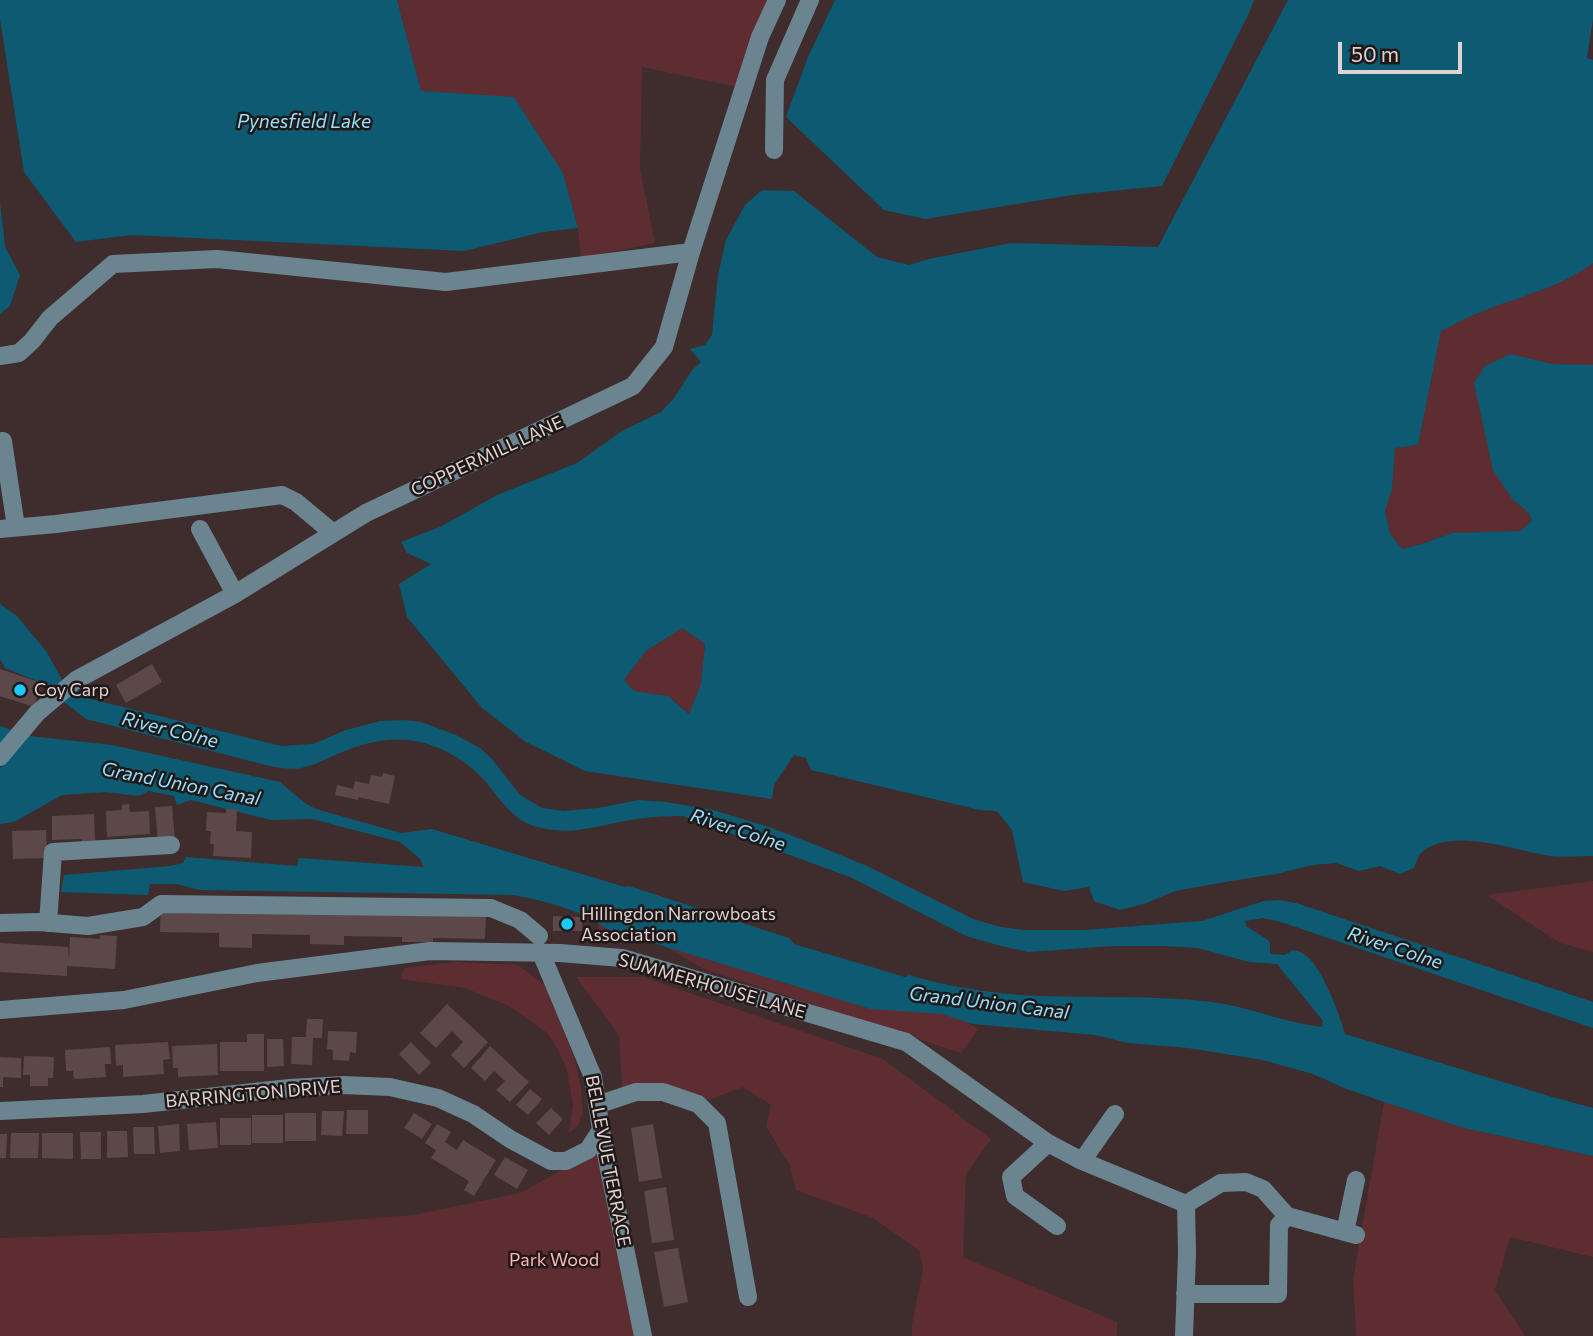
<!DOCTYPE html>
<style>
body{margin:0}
#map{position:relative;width:1593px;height:1336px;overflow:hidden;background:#3f2c2d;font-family:Commissioner,sans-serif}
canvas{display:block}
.scale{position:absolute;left:1338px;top:42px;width:124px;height:32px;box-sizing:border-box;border:4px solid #dfd2d3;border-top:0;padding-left:9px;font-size:21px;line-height:24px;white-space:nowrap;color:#dfd2d3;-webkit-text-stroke:5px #201717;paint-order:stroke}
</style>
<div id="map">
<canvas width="1593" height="1336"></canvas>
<div class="scale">50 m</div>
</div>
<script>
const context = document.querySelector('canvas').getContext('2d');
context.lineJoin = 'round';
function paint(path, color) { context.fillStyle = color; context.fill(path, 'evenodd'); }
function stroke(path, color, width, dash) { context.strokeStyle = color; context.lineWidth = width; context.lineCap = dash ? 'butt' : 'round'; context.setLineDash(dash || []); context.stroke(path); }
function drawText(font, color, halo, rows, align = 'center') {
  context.font = font + ' Commissioner,sans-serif'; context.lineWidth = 5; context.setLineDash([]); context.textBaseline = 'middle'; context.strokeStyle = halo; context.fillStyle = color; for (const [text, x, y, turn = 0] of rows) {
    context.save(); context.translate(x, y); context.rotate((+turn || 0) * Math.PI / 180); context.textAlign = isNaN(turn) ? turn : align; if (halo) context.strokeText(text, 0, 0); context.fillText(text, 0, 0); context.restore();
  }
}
paint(new Path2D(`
 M397,0H771L737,87L642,67L640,169L655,243L581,258L578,228L563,173L514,98L421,91Z
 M1593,263V365L1552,364L1511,354L1474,383L1482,411L1513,500L1528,512L1532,521L1520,531L1452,533L1425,543L1402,549L1390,534L1385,510L1392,489L1395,448L1418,445L1441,331C1457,323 1474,314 1491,308C1526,295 1562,286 1593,263Z
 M682,628L705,644L701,684L690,714L668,696L634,691L624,680L646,651Z
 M1593,881V952L1560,943L1487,895Z
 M669,919L936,1002L978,1029L961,1053L704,969L652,939L596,935L599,924Z
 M456,962L518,965L546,986L574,1057L581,1088L583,1111L578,1126L569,1133L573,1105L567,1070L558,1050L546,1032L509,1006L465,988L400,979L405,968Z
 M576,977H643L883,1059L991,1139L966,1174L963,1257L1117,1322V1336H912V1324L923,1269L919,1250L873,1218L796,1190L790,1166L766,1126L771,1105L743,1087L709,1100L665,1087H622L619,1035Z
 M1384,1102L1464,1128L1593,1156V1257L1510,1237L1495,1290L1525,1336H1356L1353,1279Z
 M608,1145L649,1336H0V1238L217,1231L413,1215L520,1193Z`), '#5e2d31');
paint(new Path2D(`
 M0,0H397L421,91L514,97L563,173L578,228L543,232L464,251L132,235L76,242L24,172L0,19Z
 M835,0H1254L1249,13L1162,186L1072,195L925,219L884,210L786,117L808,57Z
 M1288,0H1593V19L1587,58L1593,60V263C1562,286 1526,295 1491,308C1474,314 1457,323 1441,331L1418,445L1395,448L1392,489L1385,511L1390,534L1402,549L1425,543L1452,533L1520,531L1532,521L1528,512L1513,500L1493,470L1474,383L1485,366L1511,354L1552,364L1593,365V856C1577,856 1559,858 1544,855C1511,849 1449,827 1421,853C1418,856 1416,863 1414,868L1400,874L1380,866L1359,871L1336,863L1313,865L1276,874L1231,881L1175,891L1144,904L1120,910L1094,901L1089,887L1064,891L1023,882L1012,830L997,811L980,810L811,770L806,758L794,755L774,785L772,799L585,771L526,742L482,708L407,617L399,584L431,564L407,553L401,542L442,526L497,495L577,463L622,431L661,412L675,397L692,370L701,362L690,349L705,345L712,335L718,275L726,240L745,205L762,190L794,191L877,257L909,265L929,259L1011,243L1158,247ZM682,628L705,644L701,684L689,714L668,696L634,691L624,680L646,651Z
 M0,202L5,247L20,275L10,306L0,314Z
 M0,604L17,616L46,651L64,683L91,699L281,746L313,744L346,730L380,721L405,720L421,722L456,735L480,748L492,759L520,795L542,808L564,811L598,808L639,800L666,802L713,810L772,828L826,849L867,866L973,919L1001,927L1023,930H1084L1202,921L1264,901L1279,900L1296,903L1593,1002V1028L1281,922L1263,918L1245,921L1246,926L1268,940L1270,943V954L1285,955L1293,950C1297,951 1301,952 1304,954C1322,966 1339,1013 1345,1034L1549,1096L1593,1108V1156L1464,1128L1384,1102L1344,1088L1313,1074L1263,1060L1188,1048L1128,1043L1095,1035L973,1024L942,1014L871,1009L607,929C582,910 545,901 514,895L199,890L177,884H150L148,895L61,892L64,875L170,866L183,863L186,857L297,866L299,858L424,867L420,859L400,842L312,819L271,820L191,800L177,805L174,796L149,791L138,796L106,792L62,795L14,822L0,824V769L2,766L0,765V726L29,736L112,745L280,782L306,804L316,809L401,833L432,829L625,887L629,886L789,938L794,944L905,977L909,975C948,987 1000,995 1041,996C1098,998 1156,995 1212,1002C1250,1007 1285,1023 1322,1027L1323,1021L1277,964L1249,962L1198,948L1165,946H1113L1028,952L1001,946L966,936L850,877L683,816C664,816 644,817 625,821C593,827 564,837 531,825C511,817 499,798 486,782C467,760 437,743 408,740C380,737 355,746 331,757C321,761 312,766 301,768C291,770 280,768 270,766L86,719L37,681L5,668L0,659Z`), '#0d5b73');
paint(new Path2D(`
 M152,664L162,682L126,703L116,685Z
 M0,669L42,683L34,707L0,696Z
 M383,773L395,776L389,804L358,797V800L335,795L337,785L353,789L355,781L369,784L371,775L382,777Z
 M129,804L130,812L149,811L150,834L107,837L106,811L122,810V805Z
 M172,806L175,841L158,843L155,807Z
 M226,809H237L236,831L252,832L251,858L213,856L214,844H210L211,831H206L207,812L226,813Z
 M94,814L95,841L82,842V839L52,840V816Z
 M46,830L47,858L13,859L12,831Z
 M161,904L486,911L485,939L433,938V942H402V937L344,936V945L310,944V935L252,934V948L219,947V933L160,932Z
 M553,916L582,917V931H553Z
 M100,935L117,936L115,969L67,966V976L0,972V943L68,947L69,960L70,937L100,939Z
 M447,1004L488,1042L464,1068L451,1055L463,1042L452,1031L436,1048L420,1033Z
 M307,1019H323L322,1038H313L312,1065L291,1064L292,1037H306Z
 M328,1031L357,1032L356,1053L350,1052L349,1061L333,1060V1050L327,1049Z
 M247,1034H264V1071H220V1042H247Z
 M267,1039H283L284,1066L267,1067Z
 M168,1042L170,1059L163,1060L164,1074L123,1077V1065L116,1066L115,1045Z
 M411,1042L431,1063L419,1075L399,1054Z
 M217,1044L218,1075L178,1077V1068H173L172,1046Z
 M490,1046L529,1082L510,1102L496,1090L505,1081L494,1071L485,1081L471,1068Z
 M110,1047L111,1064H105L106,1077L74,1079L73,1071H66L65,1050Z
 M24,1056L54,1057L53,1078H48V1086H30V1075H23Z
 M0,1057L21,1058V1078L3,1077V1087H0Z
 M530,1089L542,1099L528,1115L516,1105Z
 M551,1108L563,1119L549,1135L536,1123Z
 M347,1110H368V1134H346Z
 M322,1111H344L342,1136L321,1135Z
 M285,1113H316V1141H285Z
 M414,1113L432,1124L422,1139L404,1128Z
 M252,1115H283V1143H252Z
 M220,1118H251V1145H220Z
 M216,1122L218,1148L189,1150L187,1124Z
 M179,1124L180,1151L160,1153L158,1126Z
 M437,1124L451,1132L445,1142L457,1150L463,1140L496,1160L474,1196L464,1190L469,1181L431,1158L436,1150L425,1143Z
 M653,1124L662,1178L639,1182L631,1128Z
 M133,1127H154L155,1154H134Z
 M107,1131H127L128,1157L107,1158Z
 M80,1132H101V1159H81Z
 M11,1133H39L38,1158H10Z
 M42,1133H73V1159L42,1158Z
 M0,1134H7L6,1158H0Z
 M505,1157L528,1170L517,1189L494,1175Z
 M666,1187L674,1240L652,1243L644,1191Z
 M678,1248L688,1302L664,1307L654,1252Z`), '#5d4849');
stroke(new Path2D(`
 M774,150L775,80L810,0
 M0,356L19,353L32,341L50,318L113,264L217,259L446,282L691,252
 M3,441L16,527
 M0,529L56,524L282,495L296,502L333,533
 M200,529L235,594
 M0,757L37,713L76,680L235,594L366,513L633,386L664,347L691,252L760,37L777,0
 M0,923L39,922L88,926L143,917L161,904L491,908L520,920L539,936
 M48,923L53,852L171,845
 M541,953L593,1077L601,1130L643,1336
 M0,1010L124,1000L257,973L430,951L560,953L622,958L906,1042L1048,1143L1082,1161L1186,1204L1221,1183L1246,1182L1263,1189L1287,1216L1356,1235
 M597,1105L636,1092H663L698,1104L717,1123L748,1297
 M0,1111L143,1104L290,1088L343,1085L390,1087L438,1098L473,1114L510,1139L551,1161H566L588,1150L601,1130
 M1048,1143L1011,1177L1015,1196L1057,1226
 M1082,1161L1115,1114
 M1345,1232L1356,1180
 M1185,1294H1278L1279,1225L1287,1216
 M1184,1336L1187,1254L1186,1204`), '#6a8590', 18);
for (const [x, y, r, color] of [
 [20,690,7,"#1acafc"],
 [567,924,7,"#1acafc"]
]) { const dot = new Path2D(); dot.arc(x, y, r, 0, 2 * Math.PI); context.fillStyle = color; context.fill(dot); stroke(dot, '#201717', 2.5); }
drawText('18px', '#dfd2d3', '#201717', [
 ["COPPERMILL LANE",487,456,-25],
 ["SUMMERHOUSE LANE",712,986,16],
 ["BARRINGTON DRIVE",253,1094,-5],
 ["BELLEVUE TERRACE",608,1161,79]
]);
drawText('18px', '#dfd2d3', '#201717', [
 ["Coy Carp",34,690],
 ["Hillingdon Narrowboats",581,914],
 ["Association",581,935]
], 'left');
drawText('18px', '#ffb4b9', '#201717', [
 ["Park Wood",554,1260]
]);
drawText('italic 19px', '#93e0ff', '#201717', [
 ["Pynesfield Lake",304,122],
 ["River Colne",170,730,14],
 ["Grand Union Canal",181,784,11],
 ["River Colne",738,830,18],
 ["River Colne",1395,948,18],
 ["Grand Union Canal",989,1003,7]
]);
</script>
